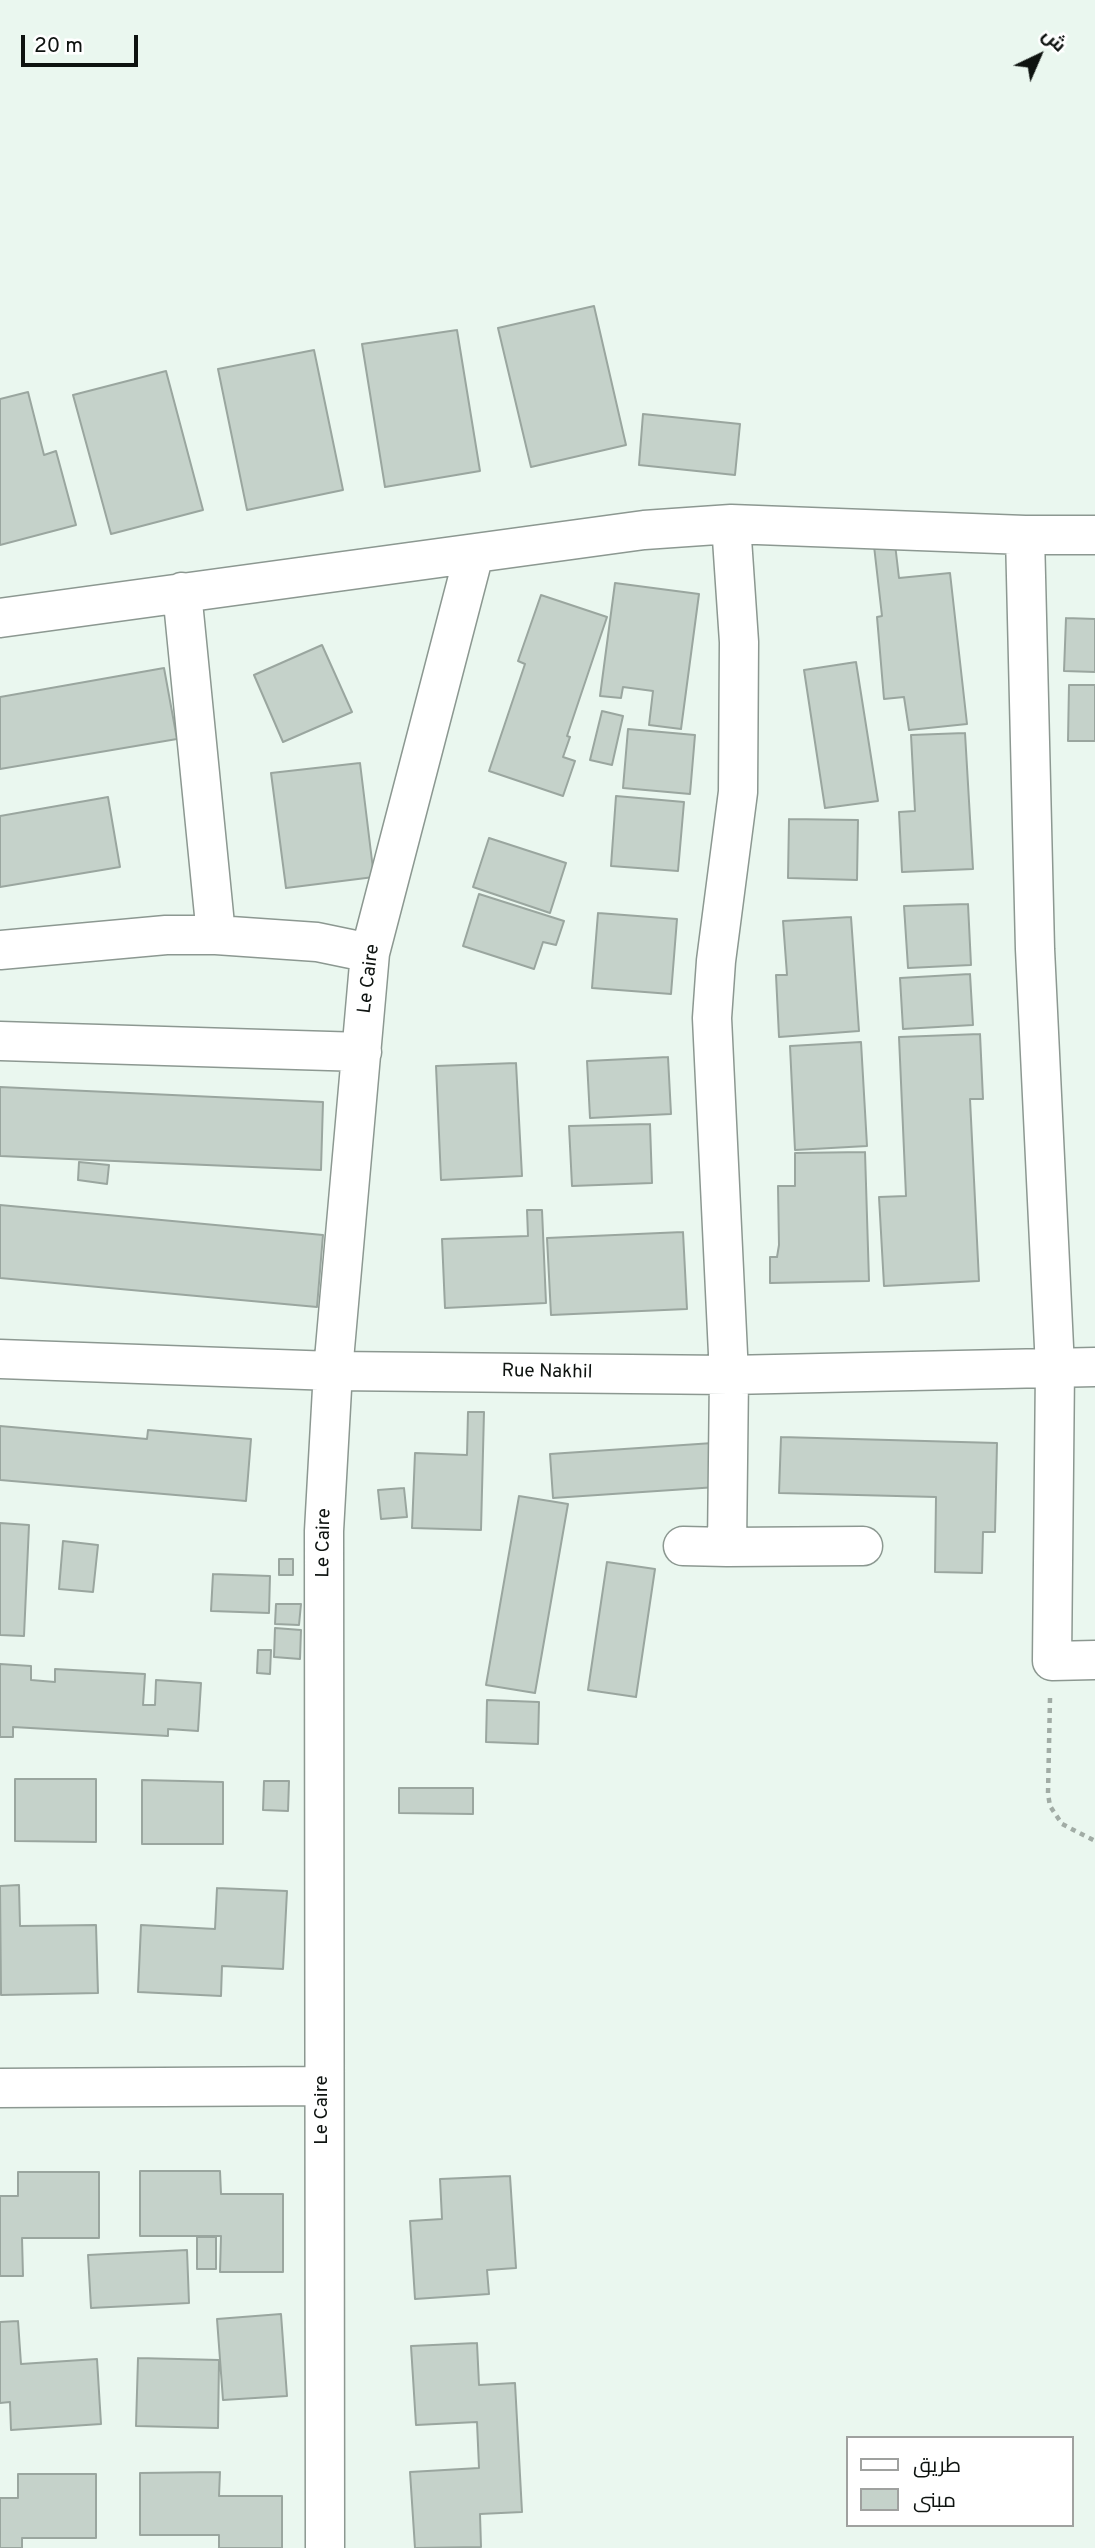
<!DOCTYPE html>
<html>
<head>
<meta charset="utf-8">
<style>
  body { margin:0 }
  #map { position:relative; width:1095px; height:2548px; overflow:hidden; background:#eaf7ef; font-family:Overpass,Cairo,sans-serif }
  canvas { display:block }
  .legend { position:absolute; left:846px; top:2436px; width:228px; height:91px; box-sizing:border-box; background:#fff; border:2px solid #9fa19f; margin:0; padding:9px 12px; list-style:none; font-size:21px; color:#0e1310 }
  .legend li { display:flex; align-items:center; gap:14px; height:35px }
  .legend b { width:35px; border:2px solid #9fa19f }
  .north { position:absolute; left:1004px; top:21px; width:70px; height:70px; -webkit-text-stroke:5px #fff; paint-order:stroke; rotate:44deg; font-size:19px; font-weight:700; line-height:28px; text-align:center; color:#0e1310 }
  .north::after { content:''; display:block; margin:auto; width:24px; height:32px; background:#0e1310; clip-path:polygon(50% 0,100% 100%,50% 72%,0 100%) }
  .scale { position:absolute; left:21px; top:35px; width:117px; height:32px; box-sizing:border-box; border:4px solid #0e1310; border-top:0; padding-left:9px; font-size:21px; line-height:24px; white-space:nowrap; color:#0e1310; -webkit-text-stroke:5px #fff; paint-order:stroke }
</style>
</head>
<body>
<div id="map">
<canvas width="1095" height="2548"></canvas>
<ul class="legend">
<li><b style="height:9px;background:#fff"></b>طريق</li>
<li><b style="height:19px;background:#c5d2ca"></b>مبنى</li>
</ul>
<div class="north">ش</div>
<div class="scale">20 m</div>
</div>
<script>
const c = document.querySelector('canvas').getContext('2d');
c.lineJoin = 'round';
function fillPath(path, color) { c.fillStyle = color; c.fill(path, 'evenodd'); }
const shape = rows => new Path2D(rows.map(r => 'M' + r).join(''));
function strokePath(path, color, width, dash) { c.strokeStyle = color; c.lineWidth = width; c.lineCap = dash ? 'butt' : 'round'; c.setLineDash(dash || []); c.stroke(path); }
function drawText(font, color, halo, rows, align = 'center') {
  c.font = font + ' Overpass,sans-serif'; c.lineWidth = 6; c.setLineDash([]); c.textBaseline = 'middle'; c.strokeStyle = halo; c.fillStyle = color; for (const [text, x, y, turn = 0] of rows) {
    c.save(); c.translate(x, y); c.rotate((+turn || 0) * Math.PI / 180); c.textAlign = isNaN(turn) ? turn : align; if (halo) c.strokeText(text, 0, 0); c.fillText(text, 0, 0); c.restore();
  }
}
const building = shape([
  [594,306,626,445,531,467,498,328,594,306],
  [457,330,480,471,385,487,362,344,457,330],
  [314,350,343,490,247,510,218,369,314,350],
  [166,371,203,510,111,534,73,395,166,371],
  [28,392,44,455,56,451,76,525,0,545,0,399,28,392],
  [643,414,740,424,735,475,639,465,643,414],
  [895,544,899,578,950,573,967,724,909,730,904,697,884,699,877,617,882,616,874,546,895,544],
  [615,583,699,594,681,729,649,725,653,691,623,687,621,698,600,696,615,583],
  [541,595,607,617,567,736,570,737,563,757,575,761,563,796,489,771,525,664,518,661,541,595],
  [1066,618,1095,619,1095,672,1064,671,1066,618],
  [322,645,352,712,283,742,254,675,322,645],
  [856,662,878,801,825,808,804,670,856,662],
  [164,668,177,739,0,769,0,697,164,668],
  [1069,685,1095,685,1095,741,1068,741,1069,685],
  [602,711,623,716,612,765,590,760,602,711],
  [628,729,695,735,690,794,623,788,628,729],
  [965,733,973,869,902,872,899,812,915,811,911,735,965,733],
  [360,763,374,877,286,888,271,773,360,763],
  [616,796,684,802,678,871,611,866,616,796],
  [108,797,120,867,0,887,0,816,108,797],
  [789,819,858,820,857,880,788,878,789,819],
  [489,838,566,863,550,913,473,887,489,838],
  [479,894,564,921,556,945,543,942,534,969,463,946,479,894],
  [968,904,971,965,908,968,904,906,968,904],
  [598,913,677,919,671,994,592,988,598,913],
  [851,917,859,1031,779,1037,776,975,787,975,783,921,851,917],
  [970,974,973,1025,903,1029,900,978,970,974],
  [980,1034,983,1099,970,1099,979,1281,884,1286,879,1197,906,1196,899,1037,980,1034],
  [861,1042,867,1146,795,1150,790,1046,861,1042],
  [668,1057,671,1114,590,1118,587,1061,668,1057],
  [516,1063,522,1176,441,1180,436,1066,516,1063],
  [0,1087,323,1102,321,1170,0,1156,0,1087],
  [650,1124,652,1183,572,1186,569,1126,650,1124],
  [865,1152,869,1281,770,1283,770,1257,777,1257,779,1245,778,1186,795,1186,795,1153,865,1152],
  [79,1162,109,1165,107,1184,78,1180,79,1162],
  [0,1205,323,1235,317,1307,0,1278,0,1205],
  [527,1210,542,1210,546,1303,445,1308,442,1239,528,1236,527,1210],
  [683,1232,687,1309,551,1315,547,1238,683,1232],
  [468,1412,484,1412,481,1530,412,1528,415,1453,467,1455,468,1412],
  [0,1426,147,1439,148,1430,251,1439,246,1501,0,1480,0,1426],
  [781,1437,997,1443,995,1532,983,1532,982,1573,935,1572,936,1497,779,1493,781,1437],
  [713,1443,717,1487,553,1498,550,1454,713,1443],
  [404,1488,407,1517,381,1519,378,1490,404,1488],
  [519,1496,568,1504,535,1693,486,1685,519,1496],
  [0,1523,29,1525,24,1636,0,1635,0,1523],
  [63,1541,98,1545,93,1592,59,1589,63,1541],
  [279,1559,293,1559,293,1575,279,1575,279,1559],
  [607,1562,655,1569,636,1697,588,1690,607,1562],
  [213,1574,270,1576,269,1613,211,1611,213,1574],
  [276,1604,301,1604,299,1625,275,1624,276,1604],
  [275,1628,301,1630,300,1659,274,1657,275,1628],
  [258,1650,271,1650,270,1674,257,1673,258,1650],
  [0,1664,31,1666,31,1680,55,1682,55,1669,145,1674,143,1705,155,1705,156,1680,201,1683,198,1731,168,1729,168,1736,13,1727,13,1737,0,1737,0,1664],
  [487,1700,539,1702,538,1744,486,1742,487,1700],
  [15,1779,96,1779,96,1842,15,1841,15,1779],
  [142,1780,223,1782,223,1844,142,1844,142,1780],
  [264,1781,289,1781,288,1811,263,1810,264,1781],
  [399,1788,473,1788,473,1814,399,1813,399,1788],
  [19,1885,20,1926,96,1925,98,1993,1,1995,0,1886,19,1885],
  [217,1888,287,1891,283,1969,222,1966,221,1996,138,1992,141,1925,215,1929,217,1888],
  [140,2171,220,2171,221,2194,283,2194,283,2272,220,2272,221,2236,140,2236,140,2171],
  [18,2172,99,2172,99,2238,22,2238,23,2276,0,2276,0,2196,18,2196,18,2172],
  [510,2176,516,2268,487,2270,489,2294,415,2299,410,2221,442,2219,440,2179,510,2176],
  [197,2237,216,2237,216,2269,197,2269,197,2237],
  [187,2250,189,2303,91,2308,88,2255,187,2250],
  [281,2314,287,2396,223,2400,217,2319,281,2314],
  [18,2321,21,2364,97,2359,101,2424,11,2430,10,2402,0,2403,0,2322,18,2321],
  [477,2343,479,2385,515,2383,522,2512,480,2514,481,2547,415,2548,410,2472,479,2468,477,2422,416,2425,411,2346,477,2343],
  [138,2358,219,2360,218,2428,136,2426,138,2358],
  [220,2472,219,2496,282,2496,282,2548,219,2548,219,2535,140,2535,140,2473,220,2472],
  [18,2474,96,2474,96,2538,22,2538,22,2548,0,2548,0,2498,18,2498,18,2474]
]);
fillPath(building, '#c5d2ca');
strokePath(building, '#9aa69f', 2);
const minor = shape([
  [731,524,739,642,738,792,716,961,712,1018,729,1375,727,1547,863,1546],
  [1025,535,1035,949,1055,1368,1052,1661,1095,1660],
  [182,592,216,935],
  [0,618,644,530,731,524,1025,535,1095,535],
  [0,950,166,935,216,935,317,942,370,953],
  [0,1041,362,1052],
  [0,1359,333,1371,729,1375,1095,1367],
  [683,1546,727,1547],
  [0,2088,323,2086],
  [325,2548,324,1531,333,1371,370,953,474,554]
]);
strokePath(minor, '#8c9891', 41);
strokePath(shape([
  [1050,1698,1048,1794,1050,1806,1062,1824,1095,1841]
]), '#a1aca5', 4.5, [5, 5]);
strokePath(minor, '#fff', 38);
drawText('19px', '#0e1310', '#fff', [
  ["Le Caire",370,979,-83],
  ["Rue Nakhil",547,1373,1],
  ["Le Caire",325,1543,-89],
  ["Le Caire",323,2110,-90]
]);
</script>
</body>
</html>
